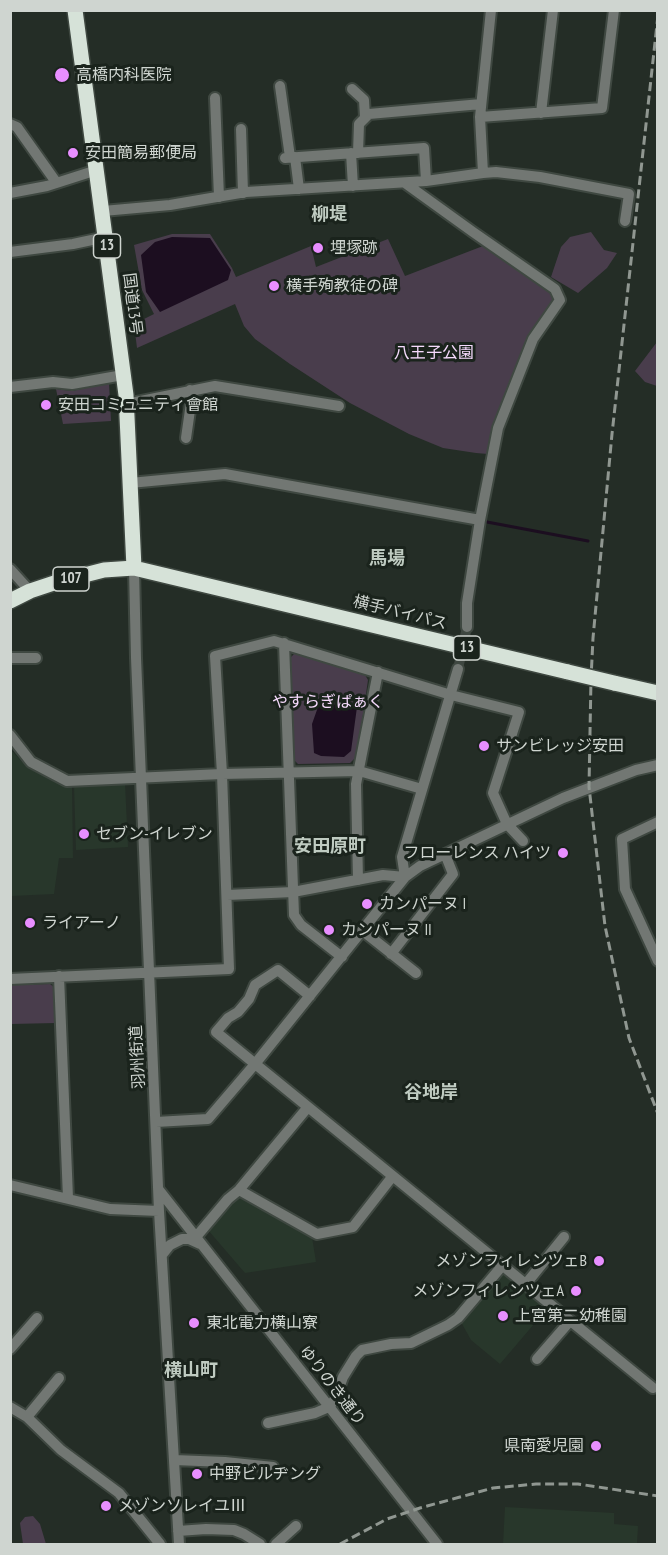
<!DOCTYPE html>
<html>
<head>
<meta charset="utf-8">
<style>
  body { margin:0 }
  #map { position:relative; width:668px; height:1555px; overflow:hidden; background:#242d26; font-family:"PT Sans Narrow",sans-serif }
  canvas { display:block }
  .frame { position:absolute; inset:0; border:12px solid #cfd5d0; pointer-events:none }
</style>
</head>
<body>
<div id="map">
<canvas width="668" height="1555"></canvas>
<div class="frame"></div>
</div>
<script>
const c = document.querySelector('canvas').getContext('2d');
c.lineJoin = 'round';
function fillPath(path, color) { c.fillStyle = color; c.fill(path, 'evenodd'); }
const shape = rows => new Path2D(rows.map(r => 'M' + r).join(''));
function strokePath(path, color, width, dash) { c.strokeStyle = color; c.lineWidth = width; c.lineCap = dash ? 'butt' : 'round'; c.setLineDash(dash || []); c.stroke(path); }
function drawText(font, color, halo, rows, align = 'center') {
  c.font = font + ' "PT Sans Narrow","Noto Sans JP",sans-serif'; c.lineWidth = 6; c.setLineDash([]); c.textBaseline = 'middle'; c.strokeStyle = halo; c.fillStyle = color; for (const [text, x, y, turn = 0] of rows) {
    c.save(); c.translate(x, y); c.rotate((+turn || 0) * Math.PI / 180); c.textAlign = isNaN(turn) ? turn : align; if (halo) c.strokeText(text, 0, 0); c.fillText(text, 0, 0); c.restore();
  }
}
fillPath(shape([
  [10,752,13,752,28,768,52,780,72,786,73,858,59,858,54,894,11,896],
  [125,783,128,847,76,850,74,786],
  [241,1196,312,1237,316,1262,245,1273,208,1230,226,1207],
  [502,1273,546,1310,500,1364,471,1340,461,1322],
  [505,1507,614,1513,614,1524,638,1526,637,1544,503,1544]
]), '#28372b');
fillPath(shape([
  [591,232,604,250,617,253,607,268,578,293,551,277,561,247,570,237],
  [172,234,210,234,232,268,236,277,311,246,316,267,388,239,405,276,483,246,550,289,555,298,532,334,501,406,488,454,476,453,443,448,409,434,350,403,290,364,255,339,244,326,235,304,137,348,134,324,154,314,142,290,134,245],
  [657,342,657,386,645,382,635,371],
  [109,383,111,421,63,424,56,389,72,391],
  [295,653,365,675,368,680,357,756,350,763,298,764,294,760,290,658],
  [50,984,56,989,56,1023,11,1024,10,985],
  [33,1516,40,1524,46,1544,23,1544,20,1523,25,1517]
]), '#493d4c');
fillPath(shape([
  [172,237,210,238,231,270,228,280,160,312,146,292,141,255,155,242],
  [350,702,357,707,351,751,344,757,321,756,314,753,312,724,318,707]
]), '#1c0e20');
strokePath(shape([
  [487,522,588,541]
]), '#1c0e20', 3);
strokePath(shape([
  [458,669,467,627]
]), '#3e4640', 10, [10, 5]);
const minor = shape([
  [280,86,290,157],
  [352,89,364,100,365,117],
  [215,98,219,197],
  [541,113,553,10],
  [480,117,602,108,614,10],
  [10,124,17,127,56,182],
  [241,129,243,193],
  [351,153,353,186],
  [358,153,359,124,369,114,481,104],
  [295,157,299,189],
  [285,158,424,148,426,181],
  [483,173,496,172,540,177,629,194,625,221],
  [405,183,473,232,555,289,560,300,533,339,498,428,480,520,467,603,467,627],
  [10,193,47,186,97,170],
  [103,211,170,205,246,192,426,181,483,173,480,117,491,10],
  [10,252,73,244,106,237],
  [10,387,53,382,72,384,123,375],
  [126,404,215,386,339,406],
  [186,438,192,396,190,390],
  [130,483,225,474,480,520],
  [134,568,136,658,159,1211,179,1544],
  [10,569,30,591],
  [284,643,294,915,301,925,342,957],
  [10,658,36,658],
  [10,735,31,762,67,781,222,774,359,771,422,789],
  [658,822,622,839,625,889,658,961],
  [405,877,402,857,458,669],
  [358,880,356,784,378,672],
  [227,895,293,892,383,875,405,877],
  [363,931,416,973],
  [391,954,453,874,445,854],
  [59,976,68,1198],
  [10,979,229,969,222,774,215,656,274,641,451,695,519,712,493,793,507,824,523,841],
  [310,996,278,970,255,985,249,999,238,1012,228,1018,216,1032,653,1388],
  [156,1122,208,1119,255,1064,405,877,420,866,563,798,636,770,658,765],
  [10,1185,110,1209,159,1211],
  [159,1190,437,1544],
  [239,1190,317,1234,353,1227,392,1177],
  [196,1237,228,1199,239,1190,308,1107],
  [162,1255,170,1245,182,1239,189,1239,200,1244],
  [525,1285,564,1237],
  [10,1349,37,1318],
  [537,1359,570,1321],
  [10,1407,27,1417,61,1450,119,1493,160,1544],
  [27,1417,59,1378],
  [268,1423,315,1413,329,1407,335,1399,343,1377,356,1356,362,1350,391,1344,411,1343,448,1325,458,1318,502,1266],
  [174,1460,225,1462,273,1467],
  [178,1531,206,1529,234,1530,244,1534,260,1544],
  [276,1544,296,1526]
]);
const highway = shape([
  [75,10,126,395,134,568],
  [10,601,30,591,57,582,104,570,134,568,568,672],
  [614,683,658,693]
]);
strokePath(minor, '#3f4841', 14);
strokePath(highway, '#3f4841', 18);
strokePath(minor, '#727773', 10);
strokePath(highway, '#d6e2d8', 15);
strokePath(shape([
  [658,15,612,434,593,638,591,679,589,787,605,926,629,1038,658,1114],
  [340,1544,387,1519,420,1508,493,1488,536,1484,578,1484,658,1496]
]), '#909791', 3, [9, 4.5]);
const highwayBridge = shape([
  [568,672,614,683]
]);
strokePath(highwayBridge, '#3f4841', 18, []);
strokePath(highwayBridge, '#d6e2d8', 15);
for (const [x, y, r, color] of [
  [62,75,8,"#e88eff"],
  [73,153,6,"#e88eff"],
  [318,248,6,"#e88eff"],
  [274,286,6,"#e88eff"],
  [46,405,6,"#e88eff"],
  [484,746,6,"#e88eff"],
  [84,834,6,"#e88eff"],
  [563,853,6,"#e88eff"],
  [367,904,6,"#e88eff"],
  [30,923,6,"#e88eff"],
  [329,930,6,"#e88eff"],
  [599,1261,6,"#e88eff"],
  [576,1291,6,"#e88eff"],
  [503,1316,6,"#e88eff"],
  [194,1323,6,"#e88eff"],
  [596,1446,6,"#e88eff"],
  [197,1474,6,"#e88eff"],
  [106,1506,6,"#e88eff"]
]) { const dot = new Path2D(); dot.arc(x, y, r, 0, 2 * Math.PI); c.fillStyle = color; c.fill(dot); strokePath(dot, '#1a231c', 2); }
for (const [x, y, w] of [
  [107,246,27],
  [71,579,36],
  [467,648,27]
]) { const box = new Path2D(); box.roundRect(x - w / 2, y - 12, w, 24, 4.5); c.fillStyle = '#1a231c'; c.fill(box); strokePath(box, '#cfd5d0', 1.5); }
drawText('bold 15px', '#cfd5d0', null, [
  ["13",107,246],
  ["107",71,579],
  ["13",467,648]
]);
drawText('16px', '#cfd5d0', '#1a231c', [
  ["高橋内科医院",76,75],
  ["安田簡易郵便局",85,153],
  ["埋塚跡",330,248],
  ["横手殉教徒の碑",286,286],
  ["安田コミュニティ會館",58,405],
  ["サンビレッジ安田",496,746],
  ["セブン-イレブン",96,834],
  ["フローレンス ハイツ",551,853,"right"],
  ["カンパーヌ I",379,904],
  ["ライアーノ",42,923],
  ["カンパーヌ II",341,930],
  ["メゾンフィレンツェB",587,1261,"right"],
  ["メゾンフィレンツェA",564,1291,"right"],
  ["上宮第二幼稚園",515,1316],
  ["東北電力横山寮",206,1323],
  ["県南愛児園",584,1446,"right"],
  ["中野ビルヂング",209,1474],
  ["メゾンソレイユⅢ",118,1506]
], 'left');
drawText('16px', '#cfd5d0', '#1a231c', [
  ["国道13号",132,304,83],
  ["横手バイパス",400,613,14],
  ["羽州街道",138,1057,-93],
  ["ゆりのき通り",332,1386,52]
]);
drawText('16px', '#f5d9fc', '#1a231c', [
  ["八王子公園",434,353],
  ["やすらぎぱぁく",328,702]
]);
drawText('bold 18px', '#bfcbc1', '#1a231c', [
  ["柳堤",329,215],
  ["馬場",387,559],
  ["安田原町",330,847],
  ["谷地岸",431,1093],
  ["横山町",191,1371]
]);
</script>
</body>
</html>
